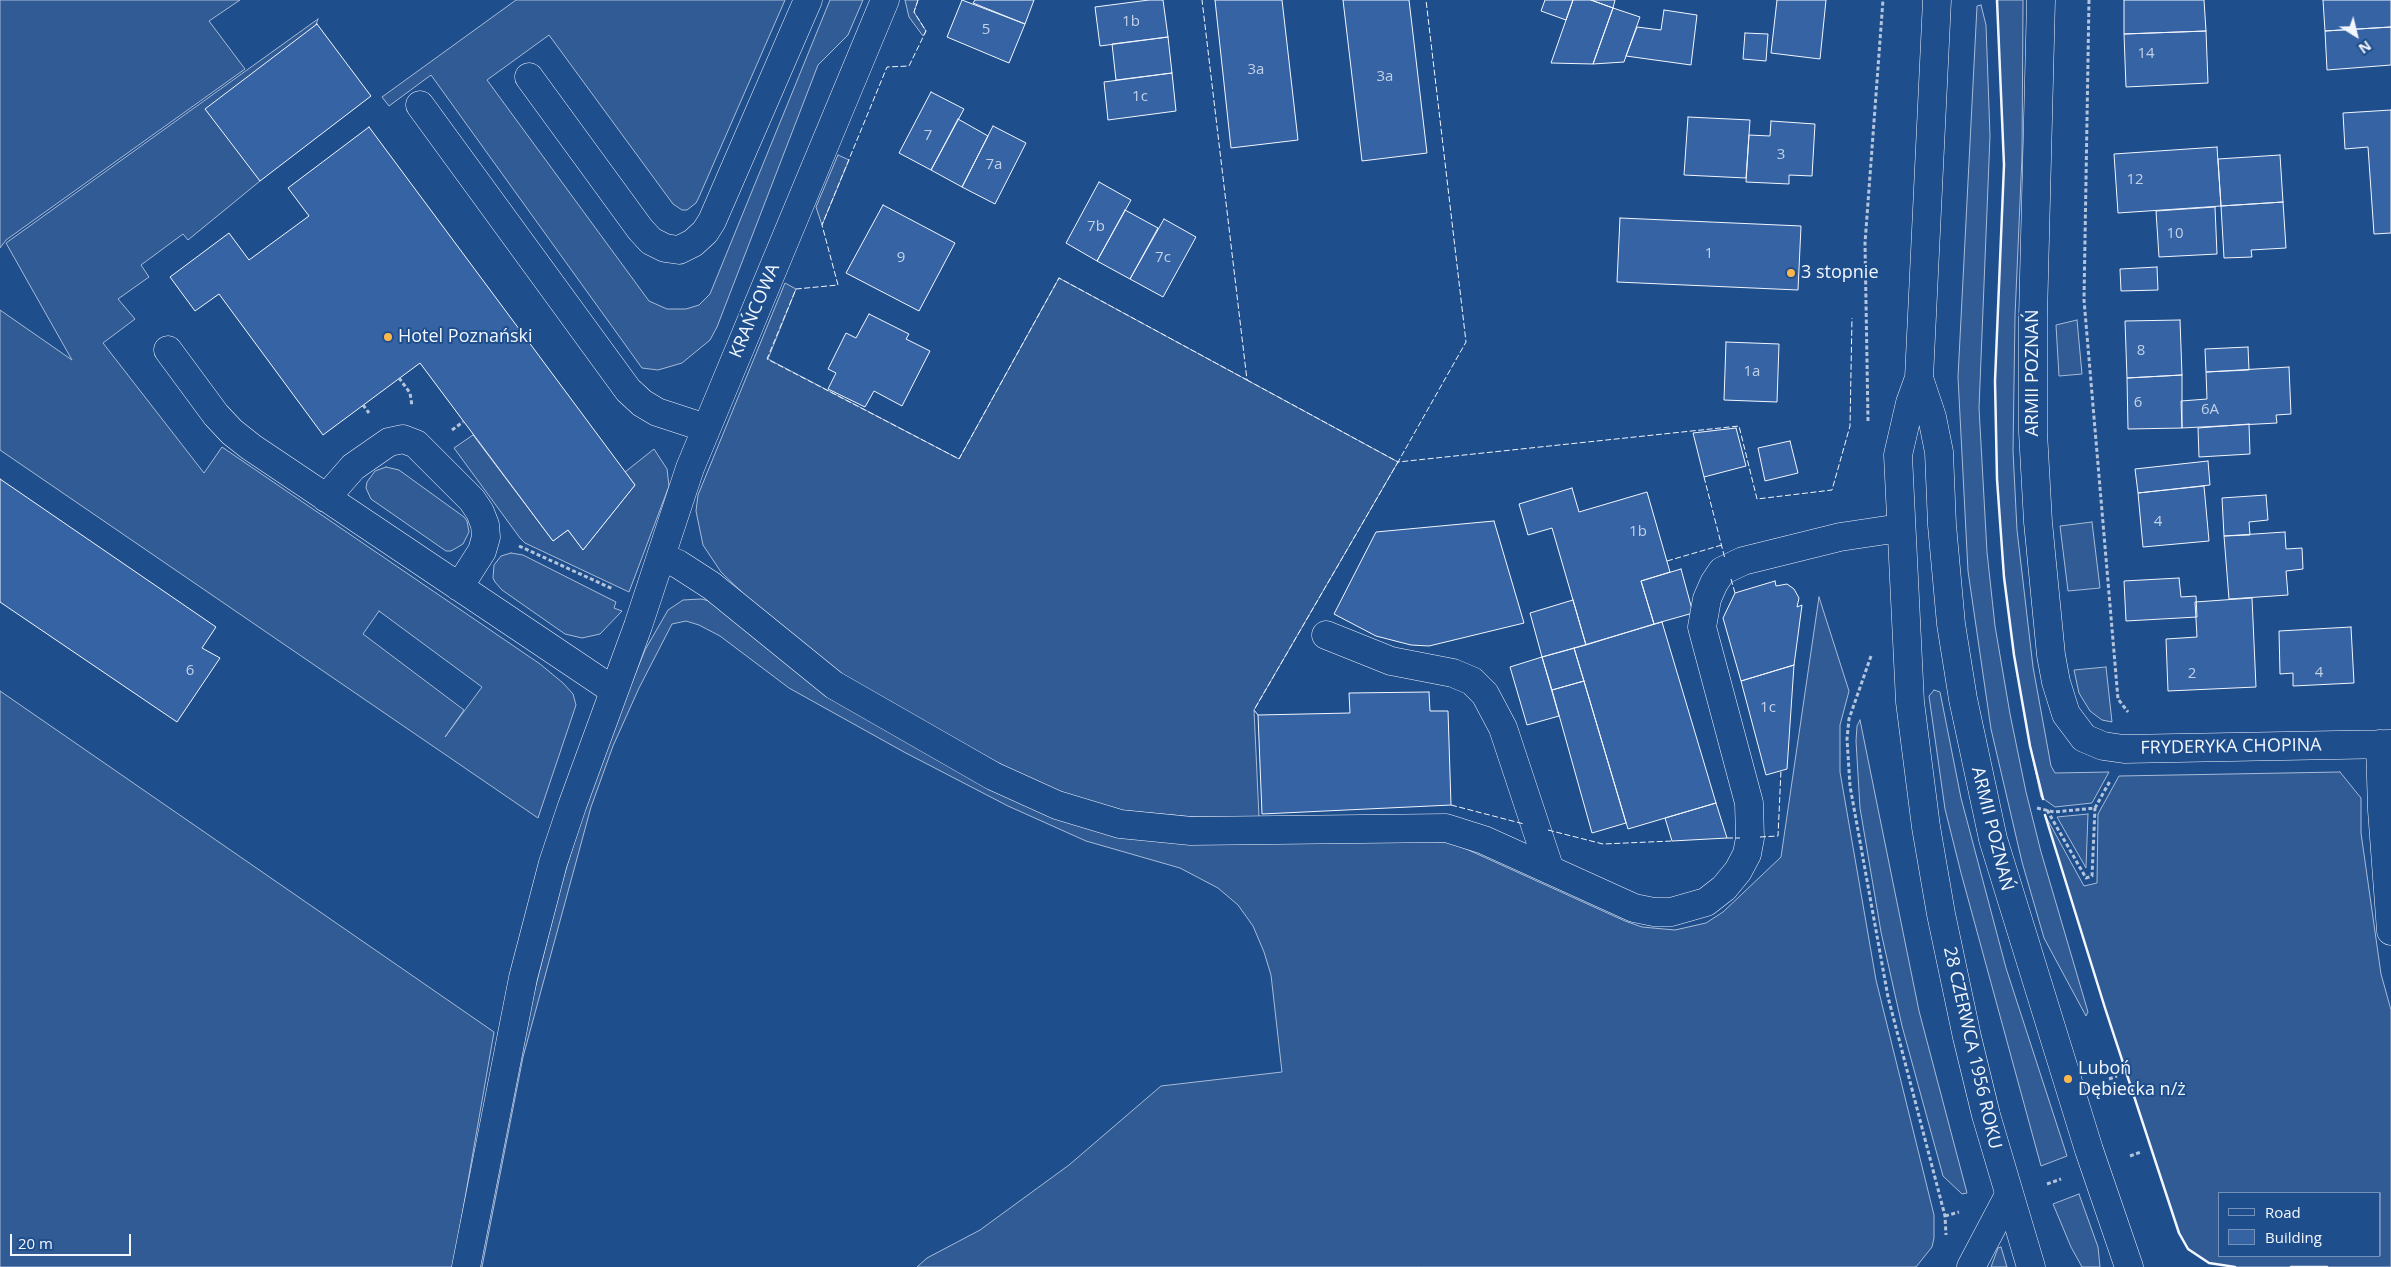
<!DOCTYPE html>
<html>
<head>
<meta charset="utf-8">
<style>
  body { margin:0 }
  #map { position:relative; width:2391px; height:1267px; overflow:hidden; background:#1f4e8c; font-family:"Open Sans",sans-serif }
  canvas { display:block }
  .legend { position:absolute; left:2218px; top:1192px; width:162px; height:65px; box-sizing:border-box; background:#1f4e8c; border:1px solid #7391ba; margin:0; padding:6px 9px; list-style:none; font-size:15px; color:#f2f6ff }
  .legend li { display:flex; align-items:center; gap:10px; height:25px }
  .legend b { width:25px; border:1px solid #7391ba }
  .north { position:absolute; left:2331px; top:10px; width:50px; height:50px; -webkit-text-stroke:4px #1f4e8c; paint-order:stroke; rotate:144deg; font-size:14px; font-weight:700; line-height:20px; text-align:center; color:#f2f6ff }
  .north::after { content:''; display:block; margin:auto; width:18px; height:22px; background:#f2f6ff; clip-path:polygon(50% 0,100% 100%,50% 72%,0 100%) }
  .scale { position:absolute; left:10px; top:1234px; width:121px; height:22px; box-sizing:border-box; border:2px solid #f2f6ff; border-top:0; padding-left:6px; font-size:15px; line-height:18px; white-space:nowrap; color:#f2f6ff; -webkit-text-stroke:4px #1f4e8c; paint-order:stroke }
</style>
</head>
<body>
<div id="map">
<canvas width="2391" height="1267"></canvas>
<ul class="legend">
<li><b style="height:6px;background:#1f4e8c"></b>Road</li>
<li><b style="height:14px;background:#3563a3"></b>Building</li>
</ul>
<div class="north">N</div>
<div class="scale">20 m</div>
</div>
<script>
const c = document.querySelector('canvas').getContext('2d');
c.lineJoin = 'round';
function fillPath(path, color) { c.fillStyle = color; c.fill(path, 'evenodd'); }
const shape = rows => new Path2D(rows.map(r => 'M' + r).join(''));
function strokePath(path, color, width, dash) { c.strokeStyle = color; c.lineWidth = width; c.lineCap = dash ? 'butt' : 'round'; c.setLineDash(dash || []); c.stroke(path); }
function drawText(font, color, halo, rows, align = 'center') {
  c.font = font + ' "Open Sans",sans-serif'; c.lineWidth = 4; c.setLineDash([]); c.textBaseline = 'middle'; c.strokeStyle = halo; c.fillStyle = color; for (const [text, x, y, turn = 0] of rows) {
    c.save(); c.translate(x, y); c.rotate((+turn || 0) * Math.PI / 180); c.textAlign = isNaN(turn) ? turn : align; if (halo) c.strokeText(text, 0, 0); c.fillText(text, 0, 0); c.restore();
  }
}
const built = shape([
  [0,0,240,0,209,21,245,69,6,240,0,248,0,0],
  [516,0,785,0,699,197,696,203,687,210,682,210,673,204,549,35,487,80,649,301,667,309,686,309,699,305,710,294,830,0,863,0,848,35,818,65,717,327,710,340,682,363,658,370,642,368,431,75,389,106,382,97,516,0],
  [905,0,918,0,914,12,926,31,923,36,909,17,905,0],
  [1997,0,2023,0,2022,156,2015,316,2013,451,2017,530,2033,667,2051,766,2055,773,2109,772,2092,803,2055,807,2041,797,2030,746,2014,655,2004,577,1997,479,1995,381,2004,165,1997,0],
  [1981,5,1986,25,1990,136,1979,408,1987,552,1995,626,2010,714,2026,792,2041,852,2088,1012,2086,1016,2044,938,2022,862,1991,729,1968,571,1958,377,1977,6,1981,5],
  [318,19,260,181,188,240,183,234,141,265,149,277,118,299,135,319,103,343,204,473,222,447,540,664,563,683,573,694,576,705,538,818,0,450,0,310,72,360,6,243,318,19],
  [379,611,482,687,445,737,464,710,363,634,379,611],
  [838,155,849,160,822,225,816,207,838,155],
  [1059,278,1398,462,1254,710,1259,817,1194,817,1118,810,1072,797,1006,767,847,679,754,604,721,572,703,545,696,511,698,495,785,283,796,289,768,359,959,459,1059,278],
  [2077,320,2082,374,2059,376,2056,325,2077,320],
  [473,435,553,541,568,530,583,550,635,485,625,472,654,449,667,469,669,486,629,592,525,543,520,538,454,448,473,435],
  [386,467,399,470,464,517,467,521,469,532,463,544,451,551,446,551,371,499,366,488,367,482,375,471,386,467],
  [2092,522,2100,588,2068,591,2060,526,2092,522],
  [511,553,523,555,616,602,614,608,622,611,600,634,582,638,565,634,502,590,495,582,493,578,494,565,501,556,511,553],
  [1819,597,1849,691,1840,725,1840,772,1876,980,1934,1215,1934,1238,1932,1247,1916,1267,917,1267,927,1258,980,1230,1069,1165,1161,1086,1282,1072,1271,975,1264,952,1253,926,1238,905,1218,888,1180,868,1086,841,1008,806,904,752,789,688,720,636,699,625,686,621,672,624,639,688,613,746,591,807,523,1057,482,1267,477,1267,525,1029,560,889,585,807,610,736,645,650,668,610,683,600,701,599,710,601,1039,810,1453,843,1625,921,1642,927,1675,930,1706,923,1723,912,1781,857,1819,597],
  [2106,667,2112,722,2102,720,2090,711,2079,693,2074,670,2106,667],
  [1934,690,1940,692,1961,798,2006,968,2067,1156,2041,1166,1961,873,1945,809,1929,696,1934,690],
  [0,691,494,1032,453,1267,0,1267,0,691],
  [1860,720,1919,1011,1967,1193,1962,1194,1943,1176,1902,1026,1881,932,1860,808,1856,741,1857,726,1860,720],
  [2340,772,2361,798,2361,833,2381,974,2391,1010,2391,1267,2235,1267,2209,1263,2188,1249,2179,1233,2105,1008,2045,815,2084,886,2097,883,2098,814,2119,776,2340,772],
  [2380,1193,2380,1256,2220,1256,2220,1193,2380,1193],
  [2088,814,2086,868,2057,817,2088,814],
  [2079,1194,2098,1247,2100,1267,2082,1267,2071,1247,2053,1204,2079,1194],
  [2001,1247,2007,1267,1991,1267,1998,1248,2001,1247]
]);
fillPath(built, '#305b95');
strokePath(built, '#a8bbd7', 1);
const building = shape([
  [962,0,1025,24,1009,63,947,37,962,0],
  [975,0,1034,0,1025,24,973,3,975,0],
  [1149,0,1163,0,1168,37,1100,46,1095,7,1149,0],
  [1215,0,1282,0,1298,140,1231,148,1215,0],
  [1343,0,1409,0,1427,153,1362,161,1343,0],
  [1545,0,1573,0,1566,20,1541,11,1545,0],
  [1573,0,1591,0,1613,8,1593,64,1551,63,1573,0],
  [1591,0,1615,0,1613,8,1591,0],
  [1777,0,1826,0,1820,59,1771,53,1777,0],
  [2124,0,2204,0,2206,31,2124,34,2124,0],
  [2323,0,2391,0,2391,27,2325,31,2323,0],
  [1613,8,1640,17,1626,56,1624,62,1593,64,1613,8],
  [1664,10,1697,15,1691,65,1626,56,1637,27,1661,30,1664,10],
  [317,24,371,96,260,181,205,109,317,24],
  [2391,27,2391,65,2327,70,2325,31,2391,27],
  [2206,31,2208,83,2126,87,2124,34,2206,31],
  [1745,33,1768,34,1766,61,1743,59,1745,33],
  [1168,37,1172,73,1116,80,1112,44,1168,37],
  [1172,73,1176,111,1108,120,1104,82,1172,73],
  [931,92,964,109,931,170,899,153,931,92],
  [2391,110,2391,233,2374,234,2368,147,2345,149,2343,113,2391,110],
  [1688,117,1750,120,1746,178,1684,175,1688,117],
  [958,119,988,136,962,187,931,170,958,119],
  [1771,121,1815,124,1812,176,1789,175,1789,184,1746,182,1749,135,1770,136,1771,121],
  [993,126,1026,143,995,204,962,187,993,126],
  [369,127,635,485,583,550,568,530,553,541,420,363,323,435,219,294,195,311,170,277,229,233,249,260,309,216,288,188,369,127],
  [2217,147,2221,206,2118,213,2114,154,2217,147],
  [2280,155,2283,202,2221,206,2218,159,2280,155],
  [1099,182,1131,200,1097,261,1066,243,1099,182],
  [2283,202,2286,248,2251,250,2252,257,2224,258,2221,206,2283,202],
  [883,205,955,243,919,311,846,273,883,205],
  [2215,207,2217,254,2159,257,2156,211,2215,207],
  [1125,210,1158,228,1130,279,1097,261,1125,210],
  [1620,218,1801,226,1798,290,1617,282,1620,218],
  [1164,219,1196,237,1163,297,1130,279,1164,219],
  [2157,267,2158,290,2121,291,2120,269,2157,267],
  [869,314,909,334,906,339,930,351,902,406,874,391,865,407,828,389,836,373,828,369,846,333,856,338,869,314],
  [2180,320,2182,375,2127,378,2125,321,2180,320],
  [1726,342,1779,344,1777,402,1724,400,1726,342],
  [2248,347,2249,370,2206,372,2205,349,2248,347],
  [2289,367,2291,414,2276,415,2277,423,2182,428,2181,401,2207,399,2206,372,2289,367],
  [2182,375,2182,428,2128,429,2127,378,2182,375],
  [2249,424,2250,454,2199,457,2198,428,2249,424],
  [1736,428,1746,466,1704,477,1693,433,1736,428],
  [1790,441,1798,473,1765,481,1758,448,1790,441],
  [2208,461,2210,485,2138,493,2135,469,2208,461],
  [0,479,216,627,202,648,220,658,177,722,0,602,0,479],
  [2204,486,2209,541,2143,547,2138,493,2204,486],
  [1572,488,1579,512,1647,492,1670,572,1641,581,1654,624,1586,645,1552,528,1528,535,1519,504,1572,488],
  [2266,495,2268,520,2249,522,2250,535,2224,536,2222,498,2266,495],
  [1494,521,1524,623,1429,646,1411,645,1376,636,1334,614,1376,532,1494,521],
  [2285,532,2286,549,2302,548,2303,569,2286,571,2288,595,2229,599,2224,536,2285,532],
  [1681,569,1693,613,1654,624,1641,581,1681,569],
  [2179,578,2181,597,2196,596,2197,617,2126,621,2124,581,2179,578],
  [1775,581,1776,586,1787,584,1794,589,1799,598,1797,607,1802,605,1794,665,1741,681,1723,618,1735,593,1775,581],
  [2252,598,2256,687,2168,691,2166,639,2197,637,2195,602,2252,598],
  [1573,600,1586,645,1542,657,1530,613,1573,600],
  [1662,622,1716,803,1628,829,1574,648,1662,622],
  [2351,627,2354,683,2293,686,2293,673,2280,674,2279,631,2351,627],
  [1574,648,1584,681,1552,690,1542,657,1574,648],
  [1542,657,1559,716,1527,725,1510,667,1542,657],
  [1794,665,1787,769,1766,775,1741,681,1794,665],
  [1584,681,1626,823,1592,833,1552,690,1584,681],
  [1429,692,1430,711,1448,711,1451,805,1262,814,1258,715,1350,713,1349,693,1429,692],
  [1716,803,1727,838,1672,841,1665,818,1716,803]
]);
fillPath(building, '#3563a3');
strokePath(building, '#f2f6ff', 1);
const minor = shape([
  [2041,0,2033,317,2033,432,2038,522,2051,655,2056,682,2066,714,2084,738,2103,746,2124,749,2391,744],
  [529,77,640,229,651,241,665,248,679,250,693,243,705,232,712,221,808,0],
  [420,105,628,390,642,403,657,412,706,428],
  [168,350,216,415,232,432,251,447,613,690],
  [326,498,353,467,389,442,403,439,416,444,472,500,480,512,485,525,486,537,482,551,459,587],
  [661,556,678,564,712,586,834,685,993,776,1057,805,1120,824,1191,831,1446,828,1484,840,1634,908,1654,912,1671,912,1706,902,1724,888,1738,871,1747,854,1750,838,1749,803,1702,627,1707,599,1714,583,1722,571,1743,561,1840,537,1900,528],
  [1326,635,1391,661,1453,673,1472,681,1485,694,1503,728,1550,870],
  [2380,744,2382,810,2391,931],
  [466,1267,523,978,553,863,572,806,638,626,690,468,885,0]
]);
const major = shape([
  [1937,0,1919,378,1910,403,1898,455,1910,702,1926,827,1941,914,1967,1037,1986,1115,2031,1267],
  [1919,378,1932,417,1939,452,1942,525,1951,624,1963,699,1993,839,2089,1150,2129,1267]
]);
const highway = shape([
  [1971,1267,2009,1195]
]);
strokePath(minor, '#f2f6ff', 29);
strokePath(major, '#f2f6ff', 29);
strokePath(highway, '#f2f6ff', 29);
strokePath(shape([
  [2089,0,2084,300,2118,699,2128,712],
  [399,378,410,393,412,406],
  [363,405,369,413],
  [1868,421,1865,243,1883,0],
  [452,430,463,422],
  [519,546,613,589],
  [1871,656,1849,719,1847,739,1850,786,1888,997,1945,1216,1946,1235],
  [2037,808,2054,812,2095,808,2110,781],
  [2047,810,2086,878,2092,876,2095,808],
  [2109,1079,2117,1076],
  [2130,1156,2141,1152],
  [2047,1184,2061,1179],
  [1945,1216,1959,1212]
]), '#b3c4dc', 3, [4, 2.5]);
strokePath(minor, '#1f4e8c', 28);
strokePath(major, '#1f4e8c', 28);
strokePath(highway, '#1f4e8c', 28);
strokePath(shape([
  [918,0,914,12,926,31,909,66,887,67,822,225,838,285,796,289,767,359,959,459,1059,278,1247,380,1202,0],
  [1247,380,1398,462,1466,342,1426,0],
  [1704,477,1725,559],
  [1667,561,1722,545],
  [1731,579,1735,593],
  [1258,715,1254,710,1398,462,1739,426,1757,499,1832,490,1850,426,1852,318],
  [1451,805,1524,824],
  [1548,830,1603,844,1672,841],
  [1760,837,1778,836,1781,770],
  [1727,838,1740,838]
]), '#f2f6ff', 1, [6, 2.5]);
strokePath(shape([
  [1997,0,2004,165,1995,381,1997,479,2004,577,2014,655,2030,746,2043,799],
  [2045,815,2105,1008,2179,1233,2188,1249,2209,1263,2235,1267],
  [2291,1267,2327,1267]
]), '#f2f6ff', 2.5);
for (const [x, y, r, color] of [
  [1791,273,5,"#ffb74d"],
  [388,337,5,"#ffb74d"],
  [2068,1079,5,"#ffb74d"]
]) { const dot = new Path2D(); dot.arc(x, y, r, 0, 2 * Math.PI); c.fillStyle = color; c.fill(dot); strokePath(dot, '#1f4e8c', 2); }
drawText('15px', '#c3d1e8', null, [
  ["1b",1131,22],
  ["5",986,30],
  ["14",2146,54],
  ["3a",1256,70],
  ["3a",1385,77],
  ["1c",1140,97],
  ["7",928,136],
  ["3",1781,155],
  ["7a",994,165],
  ["12",2135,180],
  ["7b",1096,227],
  ["10",2175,234],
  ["1",1709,254],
  ["9",901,258],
  ["7c",1163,258],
  ["8",2141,351],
  ["1a",1752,372],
  ["6",2138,403],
  ["6A",2210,410],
  ["4",2158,522],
  ["1b",1638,532],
  ["6",190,671],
  ["4",2319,673],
  ["2",2192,674],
  ["1c",1768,708]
]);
drawText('18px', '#f2f6ff', '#1f4e8c', [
  ["3 stopnie",1801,273],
  ["Hotel Poznański",398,337],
  ["Luboń",2078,1069],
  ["Dębiecka n/ż",2078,1090]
], 'left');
drawText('18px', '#f2f6ff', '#1f4e8c', [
  ["KRAŃCOWA",755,311,-67],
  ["ARMII POZNAŃ",2033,373,-90],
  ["FRYDERYKA CHOPINA",2231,747,-1],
  ["ARMII POZNAŃ",1992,829,76],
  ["28 CZERWCA 1956 ROKU",1972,1048,77]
]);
</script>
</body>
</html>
